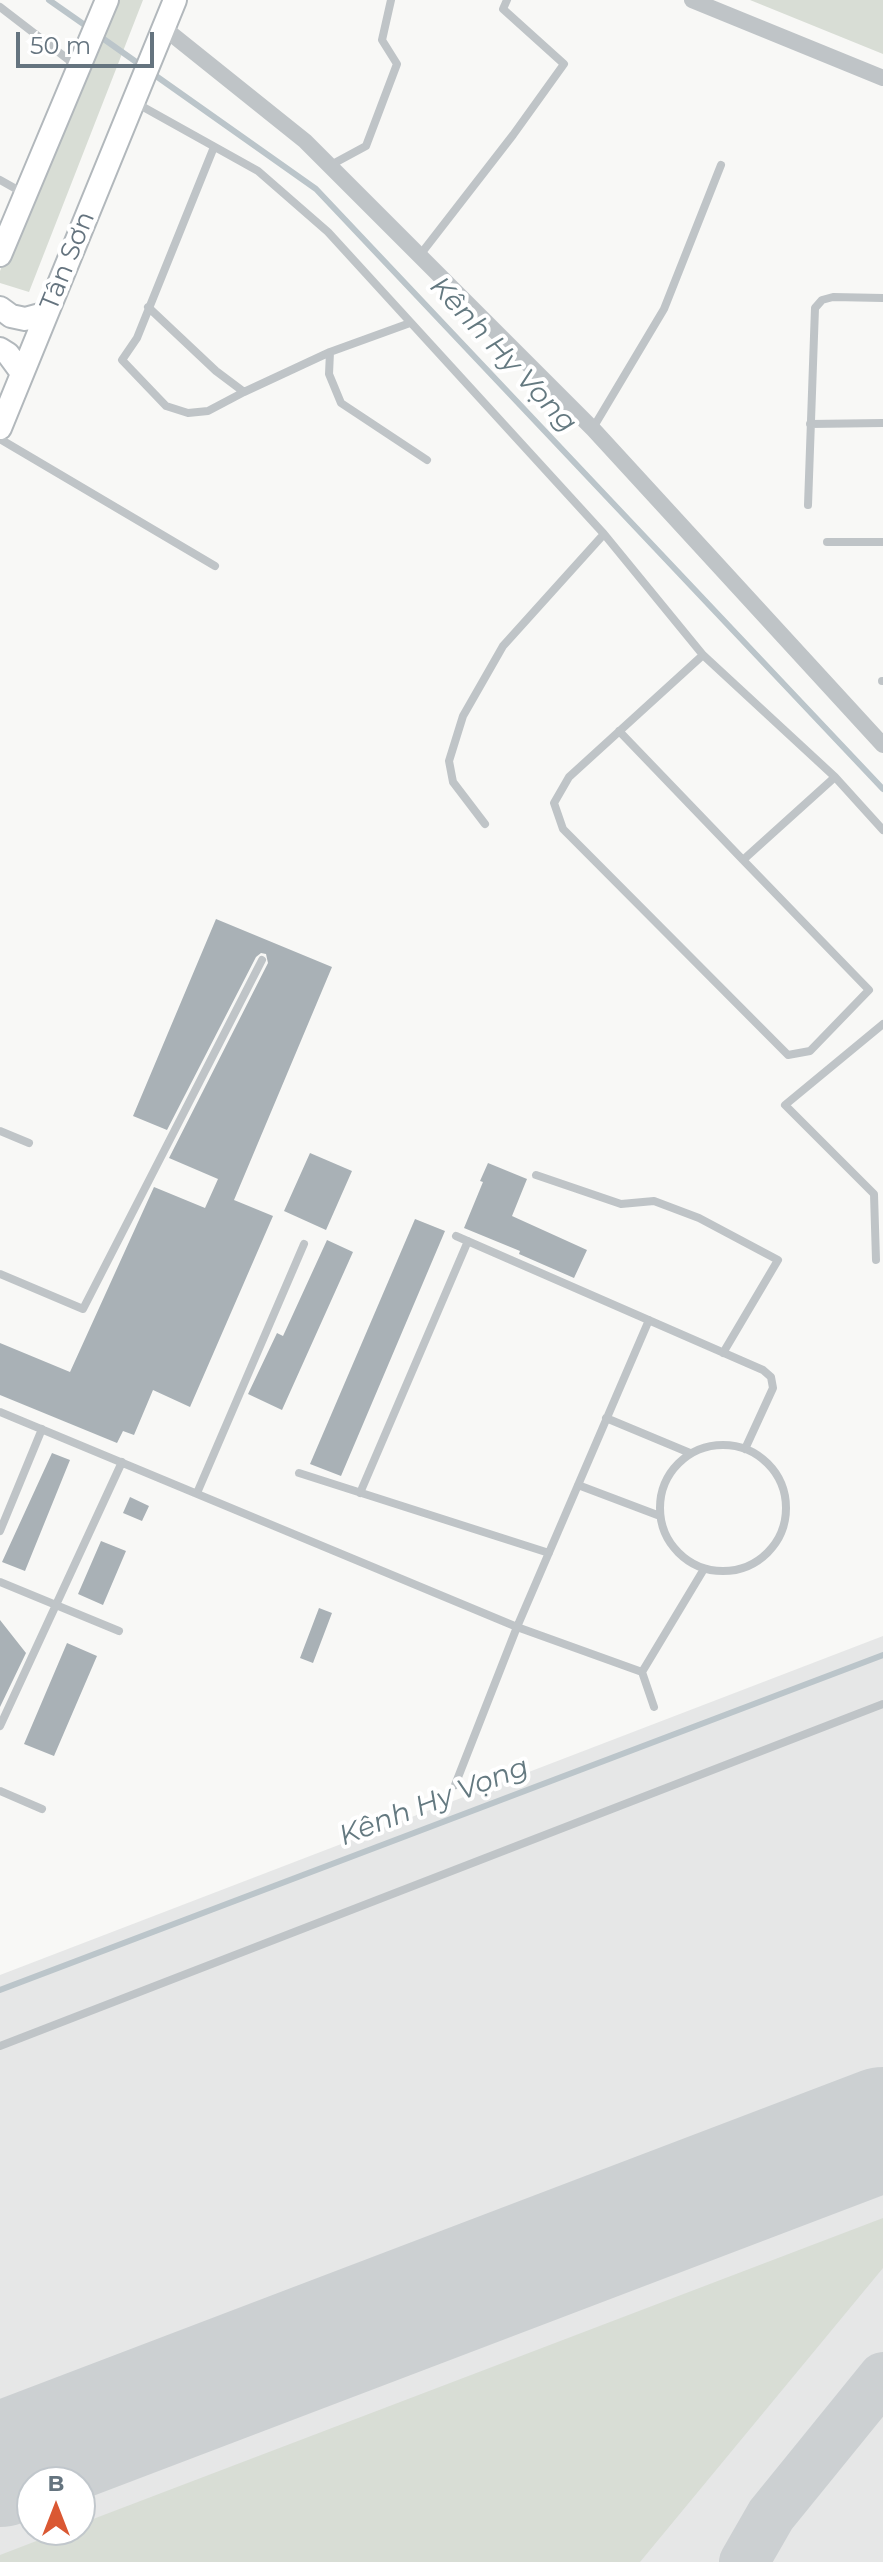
<!DOCTYPE html>
<html>
<head>
<meta charset="utf-8">
<style>
  body { margin:0 }
  #map { position:relative; width:883px; height:2562px; overflow:hidden; background:#f8f8f6; font-family:Montserrat,sans-serif }
  canvas { display:block }
  .north { position:absolute; left:16px; top:2466px; width:80px; height:80px; box-sizing:border-box; background:#fff; border:2px solid #c1c7cc; border-radius:50%; rotate:0deg; font-size:22px; font-weight:700; line-height:32px; text-align:center; color:#65747f }
  .north::after { content:''; display:block; margin:auto; width:28px; height:36px; background:#da5833; clip-path:polygon(50% 0,100% 100%,50% 72%,0 100%) }
  .scale { position:absolute; left:16px; top:32px; width:138px; height:36px; box-sizing:border-box; border:4px solid #65747f; border-top:0; padding-left:10px; font-size:24px; line-height:28px; white-space:nowrap; color:#65747f; -webkit-text-stroke:6px #fff; paint-order:stroke }
</style>
</head>
<body>
<div id="map">
<canvas width="883" height="2562"></canvas>
<div class="north">B</div>
<div class="scale">50 m</div>
</div>
<script>
const c = document.querySelector('canvas').getContext('2d');
c.lineJoin = 'round';
function fillPath(path, color) { c.fillStyle = color; c.fill(path, 'evenodd'); }
const shape = rows => new Path2D(rows.map(r => 'M' + r).join(''));
function strokePath(path, color, width, dash) { c.strokeStyle = color; c.lineWidth = width; c.lineCap = dash ? 'butt' : 'round'; c.setLineDash(dash || []); c.stroke(path); }
function drawText(font, color, halo, rows, align = 'center') {
  c.font = font + ' Montserrat,sans-serif'; c.lineWidth = 8; c.setLineDash([]); c.textBaseline = 'middle'; c.strokeStyle = halo; c.fillStyle = color; for (const [text, x, y, turn = 0] of rows) {
    c.save(); c.translate(x, y); c.rotate((+turn || 0) * Math.PI / 180); c.textAlign = isNaN(turn) ? turn : align; if (halo) c.strokeText(text, 0, 0); c.fillText(text, 0, 0); c.restore();
  }
}
fillPath(shape([
  [883,1636,883,2562,0,2562,0,1975],
  [32,2482,80,2482,80,2530,32,2530]
]), '#e6e7e7');
fillPath(shape([
  [109,0,143,0,29,292,0,283,0,271],
  [750,0,883,0,883,54],
  [883,2218,883,2268,640,2562,0,2562,0,2555,65,2530,80,2530,80,2524]
]), '#d8ddd5');
strokePath(shape([
  [49,0,89,28],
  [98,35,316,189,883,789],
  [0,1990,883,1655]
]), '#bbc5ca', 6);
strokePath(shape([
  [744,2562,771,2515,883,2377]
]), '#ccd0d2', 50);
strokePath(shape([
  [0,2465,883,2129]
]), '#ccd0d2', 124);
fillPath(shape([
  [216,919,332,967,234,1200,273,1216,190,1407,153,1390,134,1435,123,1431,117,1443,0,1395,0,1343,70,1372,154,1187,205,1208,218,1179,169,1158,268,963,266,954,261,953,256,957,167,1130,133,1116],
  [310,1153,352,1171,326,1230,284,1211],
  [488,1163,527,1179,512,1216,587,1250,574,1278,519,1254,520,1251,464,1228,483,1182,480,1181],
  [415,1219,445,1231,341,1476,310,1464],
  [327,1240,353,1252,282,1410,248,1394,277,1333,283,1336],
  [52,1453,70,1460,25,1571,2,1562],
  [130,1497,149,1506,142,1521,123,1513],
  [101,1541,126,1551,103,1605,78,1594],
  [319,1608,332,1613,313,1663,300,1658],
  [0,1620,26,1653,0,1707],
  [67,1643,97,1656,54,1756,24,1744]
]), '#a9b1b6');
const secondary = shape([
  [0,255,107,0],
  [0,308,11,316,25,319,47,313],
  [0,349,8,354,22,373],
  [0,428,175,0]
]);
strokePath(secondary, '#b2b8bc', 26);
strokePath(shape([
  [0,7,78,67],
  [136,103,258,171,328,232,604,534,703,655,835,777,883,830],
  [214,147,137,338,122,360,166,406,188,413,208,411,244,392,330,352,410,323],
  [329,166,366,146,397,64,382,40,391,0],
  [0,180,25,194],
  [420,255,513,135,564,64,503,9,507,0],
  [148,307,216,371,244,392],
  [330,352,329,374,341,403,427,460],
  [810,424,883,423],
  [593,428,664,309,721,165],
  [0,439,215,566],
  [808,505,815,308,822,300,833,297,883,298],
  [827,542,883,542],
  [703,655,569,777,554,803,563,829,788,1055,810,1051,869,990,743,860,835,777],
  [882,681,883,681],
  [619,731,743,860],
  [485,824,453,782,449,761,463,716,503,646,604,534],
  [0,1131,29,1143],
  [536,1175,621,1204,654,1201,699,1218,778,1260,723,1353],
  [456,1236,763,1370,771,1377,773,1388,745,1449],
  [876,1260,874,1194,785,1105,883,1024],
  [0,1274,83,1309,262,960],
  [0,1412,517,1627,642,1672],
  [606,1418,690,1453],
  '660 1508a63 63 0 1 1 126 0a63 63 0 1 1-126 0Z',
  [299,1473,549,1553],
  [578,1485,660,1516],
  [197,1493,304,1244],
  [360,1493,468,1241],
  [0,1531,42,1429],
  [0,1582,119,1631],
  [654,1707,642,1672,704,1569],
  [0,1726,122,1462],
  [455,1785,517,1627,649,1320],
  [0,1791,42,1809],
  [0,2046,883,1704]
]), '#bfc4c7', 8);
strokePath(shape([
  [692,0,883,78],
  [164,28,305,141,593,429,883,745]
]), '#bfc4c7', 16);
strokePath(secondary, '#fff', 22);
drawText('26px', '#65747f', '#fff', [
  ["Tân Sơn",68,261,-68]
]);
drawText('italic 28px', '#647980', '#fff', [
  ["Kênh Hy Vọng",503,355,47],
  ["Kênh Hy Vọng",434,1802,-21]
]);
</script>
</body>
</html>
